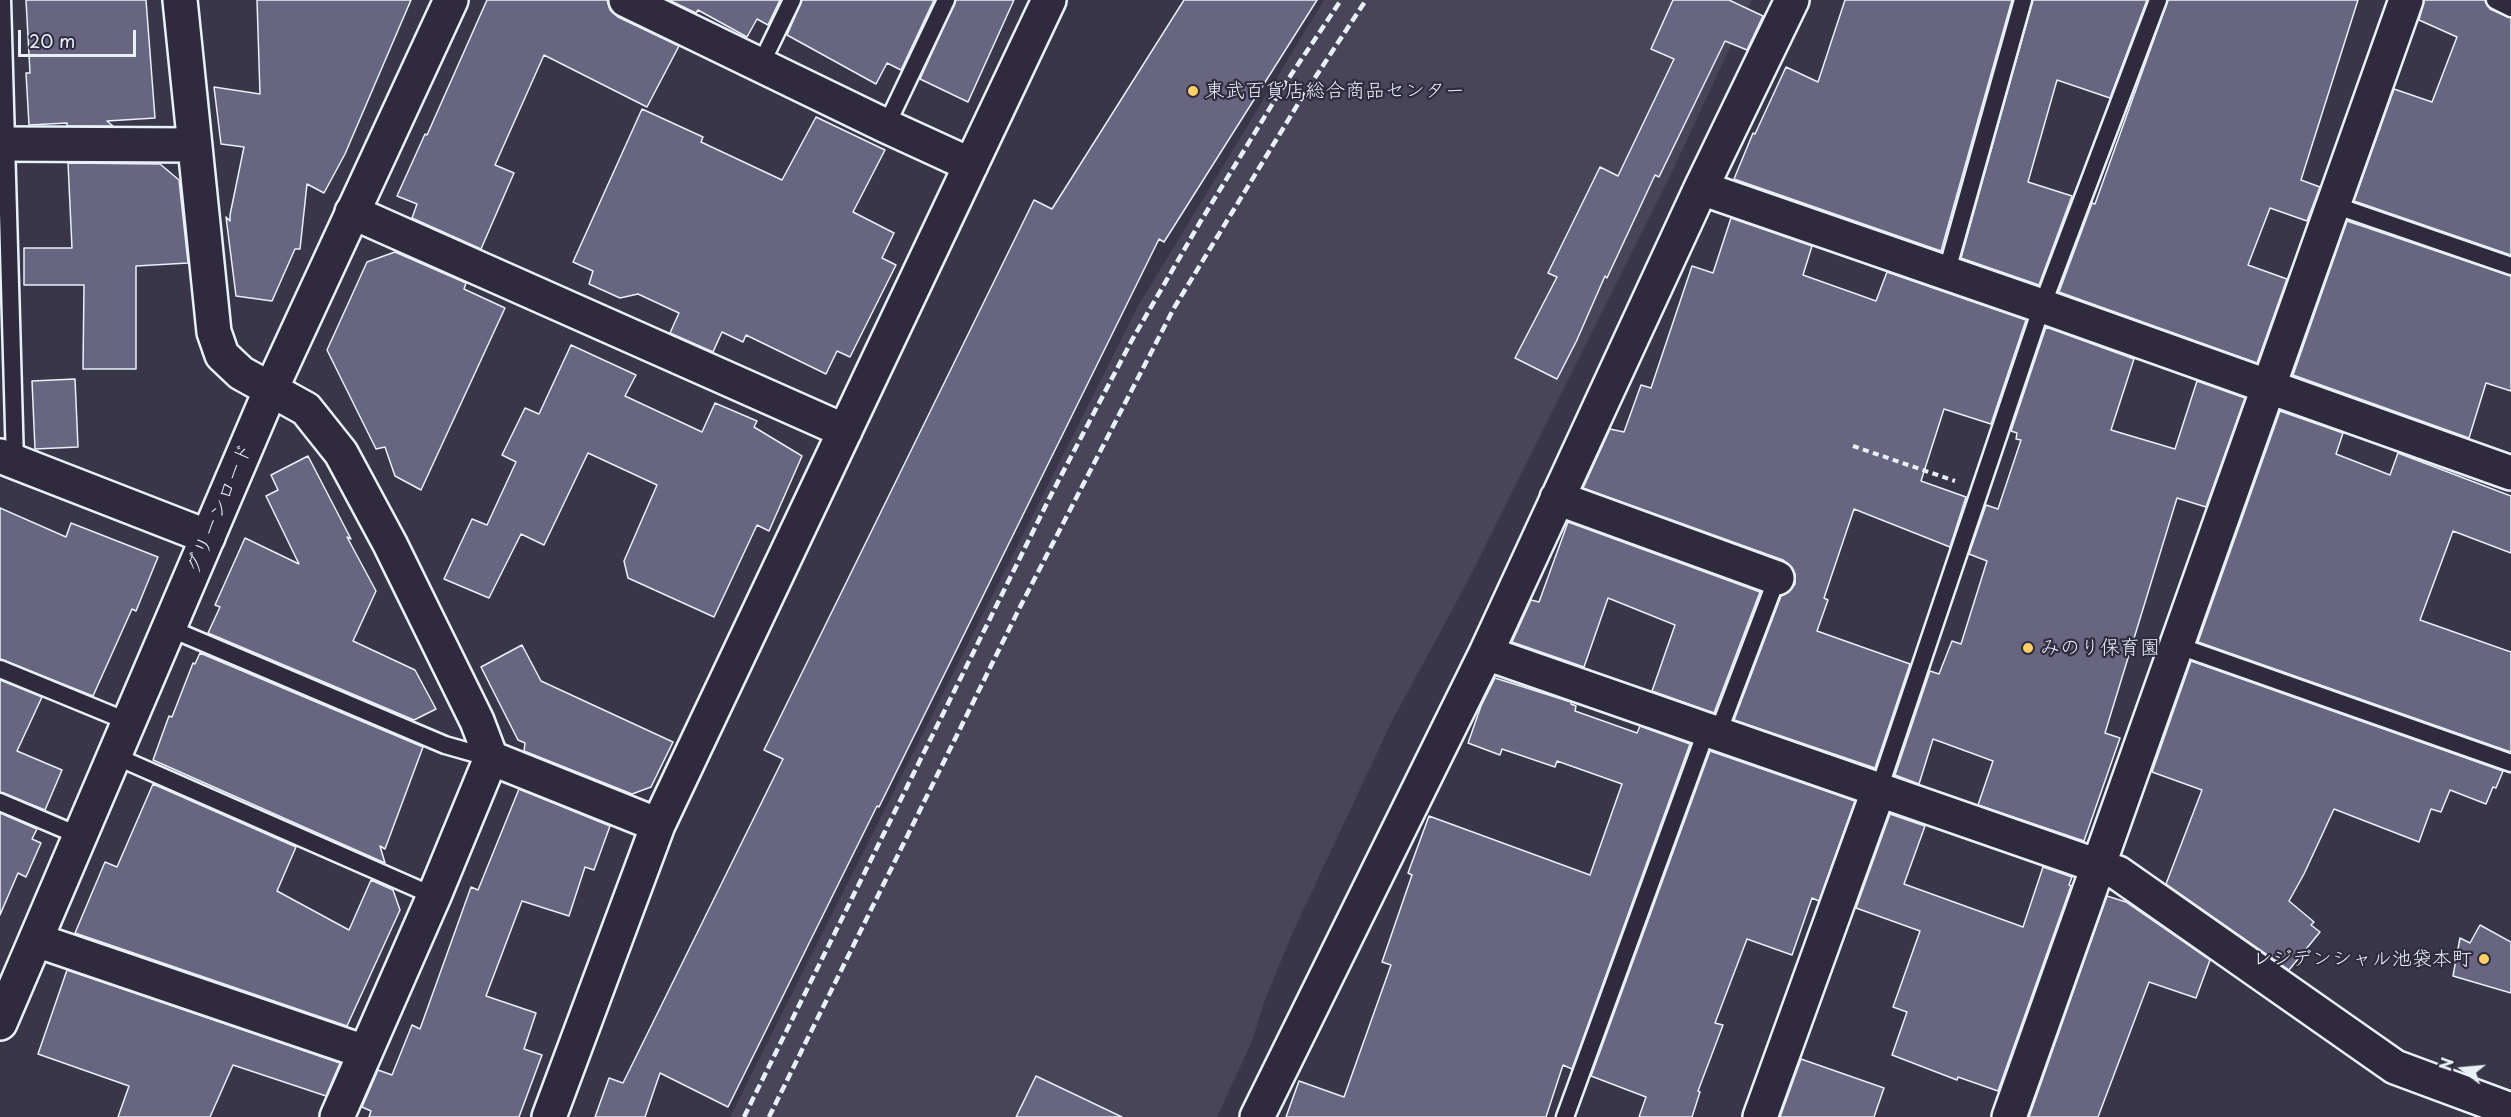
<!DOCTYPE html>
<html>
<head>
<meta charset="utf-8">
<style>
  body { margin:0 }
  #map { position:relative; width:2511px; height:1117px; overflow:hidden; background:#3a364a; font-family:"Playpen Sans",sans-serif }
  canvas { display:block }
  .north { position:absolute; left:2433px; top:1039px; width:60px; height:60px; -webkit-text-stroke:4px #2f2a3d; paint-order:stroke; rotate:286deg; font-size:16px; font-weight:700; line-height:24px; text-align:center; color:#e8f1f8 }
  .north::after { content:''; display:block; margin:auto; width:21px; height:27px; background:#e8f1f8; clip-path:polygon(50% 0,100% 100%,50% 72%,0 100%) }
  .scale { position:absolute; left:18px; top:30px; width:118px; height:27px; box-sizing:border-box; border:3px solid #e8f1f8; border-top:0; padding-left:8px; font-size:18px; line-height:21px; white-space:nowrap; color:#e8f1f8; -webkit-text-stroke:4px #2f2a3d; paint-order:stroke }
</style>
</head>
<body>
<div id="map">
<canvas width="2511" height="1117"></canvas>
<div class="north">N</div>
<div class="scale">20 m</div>
</div>
<script>
const c = document.querySelector('canvas').getContext('2d');
c.lineJoin = 'round';
function fillPath(path, color) { c.fillStyle = color; c.fill(path, 'evenodd'); }
const shape = rows => new Path2D(rows.map(r => 'M' + r).join(''));
function strokePath(path, color, width, dash) { c.strokeStyle = color; c.lineWidth = width; c.lineCap = dash ? 'butt' : 'round'; c.setLineDash(dash || []); c.stroke(path); }
function drawText(font, color, halo, rows, align = 'center') {
  c.font = font + ' "Playpen Sans","Klee One",sans-serif'; c.lineWidth = 4.5; c.setLineDash([]); c.textBaseline = 'middle'; c.strokeStyle = halo; c.fillStyle = color; for (const [text, x, y, turn = 0] of rows) {
    c.save(); c.translate(x, y); c.rotate((+turn || 0) * Math.PI / 180); c.textAlign = isNaN(turn) ? turn : align; if (halo) c.strokeText(text, 0, 0); c.fillText(text, 0, 0); c.restore();
  }
}
fillPath(shape([
  [1324,0,1752,0,1671,174,1592,332,1471,575,1392,721,1291,936,1264,1003,1252,1041,1217,1117,730,1117,1138,306]
]), '#48445a');
const building = shape([
  [26,0,146,0,155,118,107,121,113,126,67,126,67,123,29,125,26,73,30,73,26,0],
  [257,0,411,0,345,154,324,193,307,184,300,249,295,249,272,301,236,296,226,217,230,221,230,215,244,147,221,144,214,87,260,94,257,0],
  [487,0,607,0,610,10,618,17,679,46,647,107,544,55,495,165,514,173,481,249,412,218,417,204,397,196,425,134,427,135,487,0],
  [669,0,780,0,768,25,757,19,747,37,698,10,696,13,669,0],
  [802,0,934,0,901,70,887,63,876,84,787,35,802,0],
  [956,0,1014,0,968,102,920,79,956,0],
  [1184,0,1317,0,1164,242,1159,239,879,807,877,806,728,1107,660,1073,645,1117,595,1117,609,1078,623,1083,783,759,764,750,1034,200,1052,209,1184,0],
  [1673,0,1729,0,1763,16,1747,50,1725,41,1659,177,1655,175,1607,278,1605,276,1576,342,1557,379,1515,358,1557,277,1548,273,1600,167,1618,176,1674,59,1651,49,1673,0],
  [1845,0,2012,0,1941,251,1734,179,1753,133,1755,134,1786,67,1818,82,1845,0],
  [2033,0,2147,0,2110,98,2057,80,2028,182,2072,196,2039,285,1961,258,2033,0],
  [2168,0,2358,0,2301,180,2320,187,2307,221,2270,208,2248,265,2287,279,2257,363,2059,292,2092,203,2095,204,2168,0],
  [2424,0,2485,0,2490,9,2511,18,2511,255,2354,201,2394,89,2432,102,2457,37,2419,20,2424,0],
  [642,109,703,137,701,142,782,180,816,117,885,150,853,212,894,233,882,258,896,265,850,357,837,351,826,374,746,335,743,342,722,332,713,352,670,333,679,313,638,294,620,298,589,284,593,271,573,262,642,109],
  [68,163,160,164,179,180,188,263,136,266,136,369,83,369,84,285,24,285,24,248,72,248,68,163],
  [1731,218,1812,246,1803,275,1876,301,1887,272,2026,320,1991,424,1944,409,1921,481,1966,497,1950,547,1854,509,1824,598,1828,600,1817,631,1910,664,1875,768,1734,720,1781,596,1789,592,1795,584,1795,574,1791,566,1783,560,1583,488,1610,429,1624,432,1641,385,1651,388,1692,266,1713,273,1731,218],
  [2347,221,2511,276,2511,391,2486,383,2469,438,2293,375,2347,221],
  [395,252,466,283,464,289,505,308,421,490,395,476,385,447,376,449,327,350,367,262,395,252],
  [2046,327,2134,359,2111,430,2175,449,2197,381,2245,398,2206,507,2177,498,2105,733,2120,738,2084,841,1978,805,1993,761,1933,739,1919,784,1895,775,1930,671,1939,674,1952,641,1961,644,1987,561,1969,554,1986,505,1998,509,2021,440,2016,439,2017,433,2011,431,2046,327],
  [571,345,636,375,625,396,702,432,715,403,757,421,754,427,802,456,769,531,757,525,714,617,628,578,624,561,657,485,588,453,544,545,521,534,489,598,444,579,472,519,487,525,516,462,502,455,525,408,539,414,571,345],
  [75,379,78,447,35,449,32,381,75,379],
  [2280,411,2343,433,2336,454,2390,475,2398,453,2511,496,2511,553,2453,531,2420,620,2511,652,2511,752,2198,642,2280,411],
  [308,456,351,539,347,537,376,591,353,641,415,670,436,709,414,720,208,633,220,607,215,605,245,538,299,564,266,496,278,490,271,475,308,456],
  [0,508,66,537,71,523,158,557,136,611,132,609,93,696,0,659,0,508],
  [1568,522,1760,592,1714,713,1652,691,1675,625,1608,598,1584,667,1512,642,1531,600,1539,602,1568,522],
  [522,645,541,681,673,742,651,787,632,794,524,751,525,743,518,740,481,667,522,645],
  [200,653,423,747,385,849,380,846,385,863,153,760,169,716,172,717,193,663,195,664,200,653],
  [2191,661,2503,771,2496,788,2493,787,2486,804,2450,790,2441,812,2431,809,2419,842,2334,809,2304,874,2289,901,2314,922,2311,925,2320,932,2289,970,2166,884,2202,790,2152,772,2191,661],
  [1495,678,1571,702,1571,704,1576,706,1575,711,1637,733,1640,726,1690,744,1572,1069,1563,1065,1546,1117,1286,1117,1299,1081,1344,1097,1391,965,1382,962,1412,875,1408,873,1429,816,1590,875,1622,784,1557,761,1555,767,1502,749,1500,755,1468,743,1481,706,1495,678],
  [0,680,42,697,17,751,62,770,45,810,0,792,0,680],
  [1710,751,1855,801,1819,901,1812,898,1792,955,1747,939,1715,1023,1723,1025,1698,1091,1700,1092,1692,1117,1639,1117,1646,1097,1591,1076,1710,751],
  [153,784,296,847,277,891,349,930,371,880,393,890,400,910,347,1026,75,933,105,862,117,867,153,784],
  [519,789,610,826,594,870,585,867,569,916,522,901,486,996,536,1013,524,1049,542,1055,519,1117,369,1117,371,1111,362,1107,378,1070,392,1075,412,1025,420,1029,471,887,478,890,519,789],
  [0,813,37,829,32,839,41,843,26,877,18,873,0,915,0,813],
  [1890,814,1925,826,1904,884,2023,927,2043,867,2072,877,2069,885,2071,886,1998,1091,1958,1077,1957,1080,1892,1055,1907,1012,1893,1007,1920,931,1856,908,1890,814],
  [2107,896,2126,902,2210,960,2196,998,2149,982,2098,1117,2029,1117,2107,896],
  [2480,925,2511,942,2511,993,2453,976,2460,938,2470,943,2480,925],
  [67,970,340,1063,326,1096,233,1065,210,1117,118,1117,129,1086,38,1054,67,970],
  [1801,1059,1884,1088,1874,1117,1780,1117,1801,1059],
  [1036,1076,1122,1117,1016,1117,1036,1076]
]);
fillPath(building, '#676580');
strokePath(building, '#e8f1f8', 1.5);
const service = shape([
  [2,0,15,462],
  [2495,0,2511,8],
  [760,66,792,0],
  [886,126,946,0],
  [2334,205,2511,266],
  [1946,274,2023,0],
  [169,628,445,745,491,758],
  [2176,645,2511,763],
  [0,669,129,722],
  [1718,733,1777,578],
  [115,756,434,896],
  [1879,789,2042,306,2158,0],
  [0,802,80,836],
  [1565,1117,1707,729]
]);
const minor = shape([
  [180,0,214,332,222,355,241,373,306,409,341,453,390,544,477,721,491,758,434,896,337,1117],
  [626,0,886,126,971,165],
  [0,144,194,145],
  [1701,188,2042,306,2511,473],
  [352,212,845,431],
  [0,456,208,537],
  [1557,498,1777,578],
  [1486,653,2118,873,2395,1067,2511,1110],
  [491,758,658,825],
  [36,940,365,1052],
  [549,1117,658,825,1049,0],
  [1257,1117,1486,653,1701,188,1792,0],
  [1760,1117,1879,789],
  [2009,1117,2406,0]
]);
const tertiary = shape([
  [0,1023,271,389,451,0]
]);
strokePath(service, '#e8f1f8', 21);
strokePath(minor, '#e8f1f8', 38);
strokePath(tertiary, '#e8f1f8', 38);
strokePath(shape([
  [1853,446,1955,481]
]), '#e8f1f8', 4, [6, 4.5]);
strokePath(service, '#2f2a3d', 16);
strokePath(minor, '#2f2a3d', 33);
strokePath(tertiary, '#2f2a3d', 33);
strokePath(shape([
  [744,1117,1051,495,1132,340,1199,224,1281,90,1341,0],
  [769,1117,1018,611,1174,308,1301,99,1366,0]
]), '#e8f1f8', 4.5, [9, 4.5]);
for (const [x, y, r, color] of [
  [1193,91,6,"#ffd166"],
  [2028,648,6,"#ffd166"],
  [2484,959,6,"#ffd166"]
]) { const dot = new Path2D(); dot.arc(x, y, r, 0, 2 * Math.PI); c.fillStyle = color; c.fill(dot); strokePath(dot, '#2f2a3d', 2); }
drawText('20px', '#e8f1f8', '#2f2a3d', [
  ["東武百貨店総合商品センター",1205,91],
  ["みのり保育園",2040,648],
  ["レジデンシャル池袋本町",2472,959,"right"]
], 'left');
drawText('20px', '#e8f1f8', '#2f2a3d', [
  ["グリーンロード",220,509,-67]
]);
</script>
</body>
</html>
